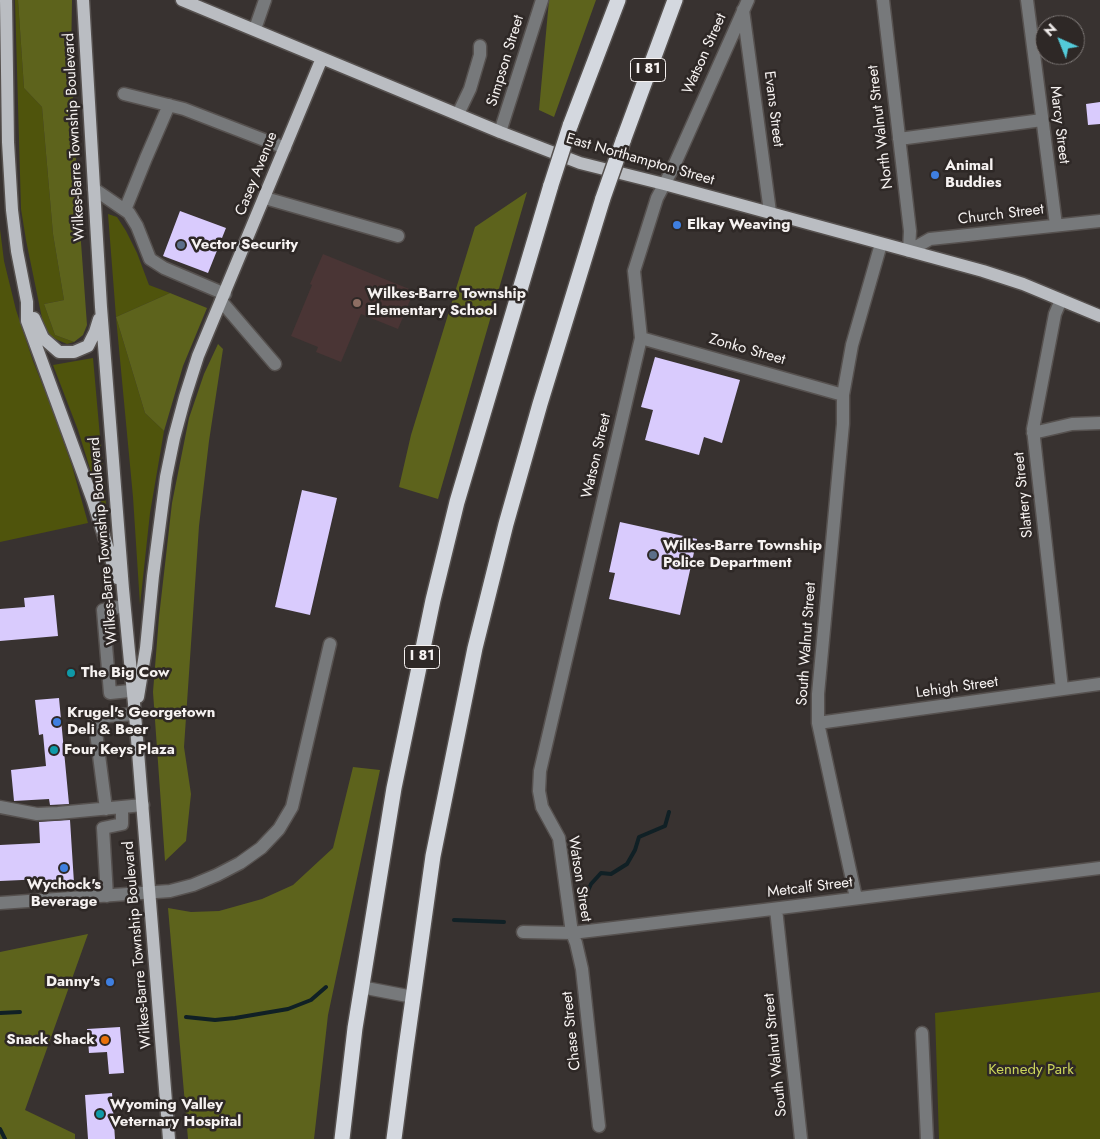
<!DOCTYPE html>
<html>
<head>
<meta charset="utf-8">
<style>
  body { margin:0 }
  #map { position:relative; width:1100px; height:1139px; overflow:hidden; background:#383230; font-family:Jost,sans-serif }
  canvas { display:block }
  .north { position:absolute; left:1035px; top:15px; width:50px; height:50px; box-sizing:border-box; background:#2e2826; border:1px solid #7e7977; border-radius:50%; rotate:316deg; font-size:14px; font-weight:700; line-height:20px; text-align:center; color:#f6f2f1 }
  .north::after { content:''; display:block; margin:auto; width:18px; height:22px; background:#53cbda; clip-path:polygon(50% 0,100% 100%,50% 72%,0 100%) }
</style>
</head>
<body>
<div id="map">
<canvas width="1100" height="1139"></canvas>
<div class="north">N</div>
</div>
<script>
const c = document.querySelector('canvas').getContext('2d');
c.lineJoin = 'round';
function fillPath(path, color) { c.fillStyle = color; c.fill(path, 'evenodd'); }
const shape = rows => new Path2D(rows.map(r => 'M' + r).join(''));
function strokePath(path, color, width, dash) { c.strokeStyle = color; c.lineWidth = width; c.lineCap = dash ? 'butt' : 'round'; c.setLineDash(dash || []); c.stroke(path); }
function drawText(font, color, halo, rows, align = 'center') {
  c.font = font + ' Jost,sans-serif'; c.lineWidth = 5; c.setLineDash([]); c.textBaseline = 'middle'; c.strokeStyle = halo; c.fillStyle = color; for (const [text, x, y, turn = 0] of rows) {
    c.save(); c.translate(x, y); c.rotate((+turn || 0) * Math.PI / 180); c.textAlign = isNaN(turn) ? turn : align; if (halo) c.strokeText(text, 0, 0); c.fillText(text, 0, 0); c.restore();
  }
}
fillPath(shape([
  [323,254,414,291,398,329,361,314,341,362,316,352,318,347,291,336,312,285,310,284]
]), '#4a3535');
fillPath(shape([
  [15,0,18,0,24,88,42,107,53,234,64,300,44,304,55,335,74,342,67,344,53,338,47,333,43,323,26,240,21,209],
  [108,214,117,217,126,231,137,253,149,285,170,293,116,317,145,413,164,431,150,513,140,605,133,497,116,317],
  [0,229,4,261,16,310,33,361,51,406,72,466,88,523,0,542],
  [93,358,108,527,78,430,53,365],
  [1100,992,1100,1139,939,1139,935,1013]
]), '#4f540c');
fillPath(shape([
  [18,0,72,0,71,59,78,201,87,325,83,335,74,342,55,335,44,304,64,300,53,234,42,107,24,88],
  [549,0,596,0,554,117,539,110],
  [527,192,438,499,399,487,411,435,475,227],
  [170,293,207,308,183,366,164,431,145,413,116,317],
  [218,344,223,349,209,441,199,526,184,747,191,794,186,841,165,861,153,692,159,617,172,503,189,418,204,374],
  [353,767,380,770,328,1015,314,1139,188,1139,168,908,191,912,219,911,262,899,293,885,333,848],
  [88,934,25,1110,75,1134,75,1139,0,1139,0,952]
]), '#5d631c');
strokePath(shape([
  [580,908,591,884,601,873,611,874,627,864,635,850,639,837,665,826,669,812],
  [454,920,504,922],
  [0,1013,20,1012],
  [186,1017,215,1020,235,1018,288,1009,311,1000,326,987],
  [0,1129,5,1139]
]), '#102025', 4);
fillPath(shape([
  [1100,102,1100,124,1088,125,1086,104],
  [180,211,226,228,208,273,163,256],
  [655,357,740,380,722,443,704,437,699,455,645,440,653,410,641,407],
  [302,490,337,498,310,615,275,607],
  [620,522,697,539,680,615,609,599,615,573,609,572],
  [54,595,58,636,0,641,0,609,25,607,24,598],
  [59,698,69,804,50,805,49,799,14,801,11,770,46,766,43,734,39,735,35,700],
  [70,820,74,883,44,885,44,879,0,881,0,845,40,843,39,822],
  [120,1027,124,1073,109,1074,107,1052,89,1053,87,1029],
  [112,1093,115,1139,88,1139,85,1095]
]), '#d9cbfd');
const minor = shape([
  [883,0,910,231,909,251],
  [1027,0,1056,225],
  [743,10,770,212],
  [255,29,265,0],
  [124,94,184,109,285,148],
  [458,114,470,89,480,55,480,46],
  [500,132,542,0],
  [899,139,1042,120],
  [94,189,129,213,137,226,150,259,164,268,225,294],
  [265,198,398,236],
  [125,210,146,158,169,105],
  [909,251,930,239,1100,221],
  [1061,300,1055,314,1033,429,1062,689],
  [221,301,275,364],
  [641,338,843,395],
  [1033,433,1072,424,1100,423],
  [124,606,103,610,110,693,139,690],
  [818,723,1100,684],
  [0,807,37,814,58,813,143,805],
  [106,809,94,717,135,714],
  [107,896,103,828,122,824,122,807],
  [856,898,818,723,818,694,843,424,843,395,852,345,881,244],
  [0,903,170,891,193,885,217,875,240,863,261,848,279,829,292,807,330,644],
  [776,909,801,1139],
  [523,932,572,933,764,910,1100,868],
  [361,987,413,997],
  [922,1033,927,1139],
  [599,1126,582,969,576,943,572,933,559,838,542,807,539,791,540,771,641,338,634,271,657,198,673,168,748,0]
]);
const major = shape([
  [6,0,8,142,12,210,17,251,27,302,27,321,93,501,117,578],
  [83,0,101,307,123,589,135,714,169,1139],
  [182,0,500,132,580,163,664,184,983,271,1023,284,1100,316],
  [34,318,43,338,59,352,74,352,88,346,95,332,99,319],
  [138,697,146,648,153,576,166,477,174,438,185,397,198,356,322,58]
]);
const highway = shape([
  [570,126,618,0],
  [623,141,675,0],
  [342,1139,355,1028,394,788,433,600,457,502,551,185],
  [394,1139,405,1055,433,856,475,648,506,524,540,404,603,198]
]);
strokePath(minor, '#56514f', 15);
strokePath(major, '#56514f', 15);
strokePath(highway, '#56514f', 18);
strokePath(minor, '#77797b', 12);
strokePath(major, '#babdc2', 12);
strokePath(highway, '#d4d8df', 15);
const highwayBridge = shape([
  [551,185,570,126],
  [603,198,623,141]
]);
strokePath(highwayBridge, '#56514f', 18, []);
strokePath(highwayBridge, '#d4d8df', 15);
for (const [x, y, r, color] of [
  [935,175,5,"#3f7fe0"],
  [677,225,5,"#3f7fe0"],
  [181,245,5,"#5c6f8a"],
  [357,303,5,"#8d6e63"],
  [653,555,5,"#5c6f8a"],
  [71,673,5,"#0f9aa8"],
  [57,722,5,"#3f7fe0"],
  [54,750,5,"#0f9aa8"],
  [64,868,5,"#3f7fe0"],
  [110,982,5,"#3f7fe0"],
  [105,1040,5,"#e8710a"],
  [100,1114,5,"#0f9aa8"]
]) { const dot = new Path2D(); dot.arc(x, y, r, 0, 2 * Math.PI); c.fillStyle = color; c.fill(dot); strokePath(dot, '#2e2826', 2); }
for (const [x, y, w] of [
  [648,70,35],
  [422,657,35]
]) { const box = new Path2D(); box.roundRect(x - w / 2, y - 11.5, w, 23, 4); c.fillStyle = '#2e2826'; c.fill(box); strokePath(box, '#f6f2f1', 1); }
drawText('bold 14px', '#f6f2f1', null, [
  ["I 81",648,70],
  ["I 81",422,657]
]);
drawText('15px', '#f6f2f1', '#2e2826', [
  ["Watson Street",705,54,-66],
  ["Simpson Street",506,61,-73],
  ["Evans Street",773,109,83],
  ["Marcy Street",1059,125,83],
  ["North Walnut Street",881,127,-97],
  ["Wilkes-Barre Township Boulevard",75,137,-93],
  ["East Northampton Street",640,160,16],
  ["Casey Avenue",257,174,-68],
  ["Church Street",1001,215,-7],
  ["Zonko Street",747,350,16],
  ["Watson Street",597,456,-77],
  ["Slattery Street",1024,495,-96],
  ["Wilkes-Barre Township Boulevard",104,541,-95],
  ["South Walnut Street",807,644,-86],
  ["Lehigh Street",957,688,-8],
  ["Watson Street",579,879,81],
  ["Metcalf Street",810,888,-7],
  ["Wilkes-Barre Township Boulevard",138,945,-95],
  ["Chase Street",572,1031,-96],
  ["South Walnut Street",776,1055,-96]
]);
drawText('bold 15px', '#f6f2f1', '#2e2826', [
  ["Animal",945,166],
  ["Buddies",945,183],
  ["Elkay Weaving",687,225],
  ["Vector Security",191,245],
  ["Wilkes-Barre Township",367,294],
  ["Elementary School",367,311],
  ["Wilkes-Barre Township",663,546],
  ["Police Department",663,563],
  ["The Big Cow",81,673],
  ["Krugel's Georgetown",67,713],
  ["Deli & Beer",67,730],
  ["Four Keys Plaza",64,750],
  ["Wychock's",64,885,"center"],
  ["Beverage",64,902,"center"],
  ["Danny's",100,982,"right"],
  ["Snack Shack",95,1040,"right"],
  ["Wyoming Valley",110,1105],
  ["Veternary Hospital",110,1122]
], 'left');
drawText('15px', '#cbd55b', '#2e2826', [
  ["Kennedy Park",1031,1070]
]);
</script>
</body>
</html>
